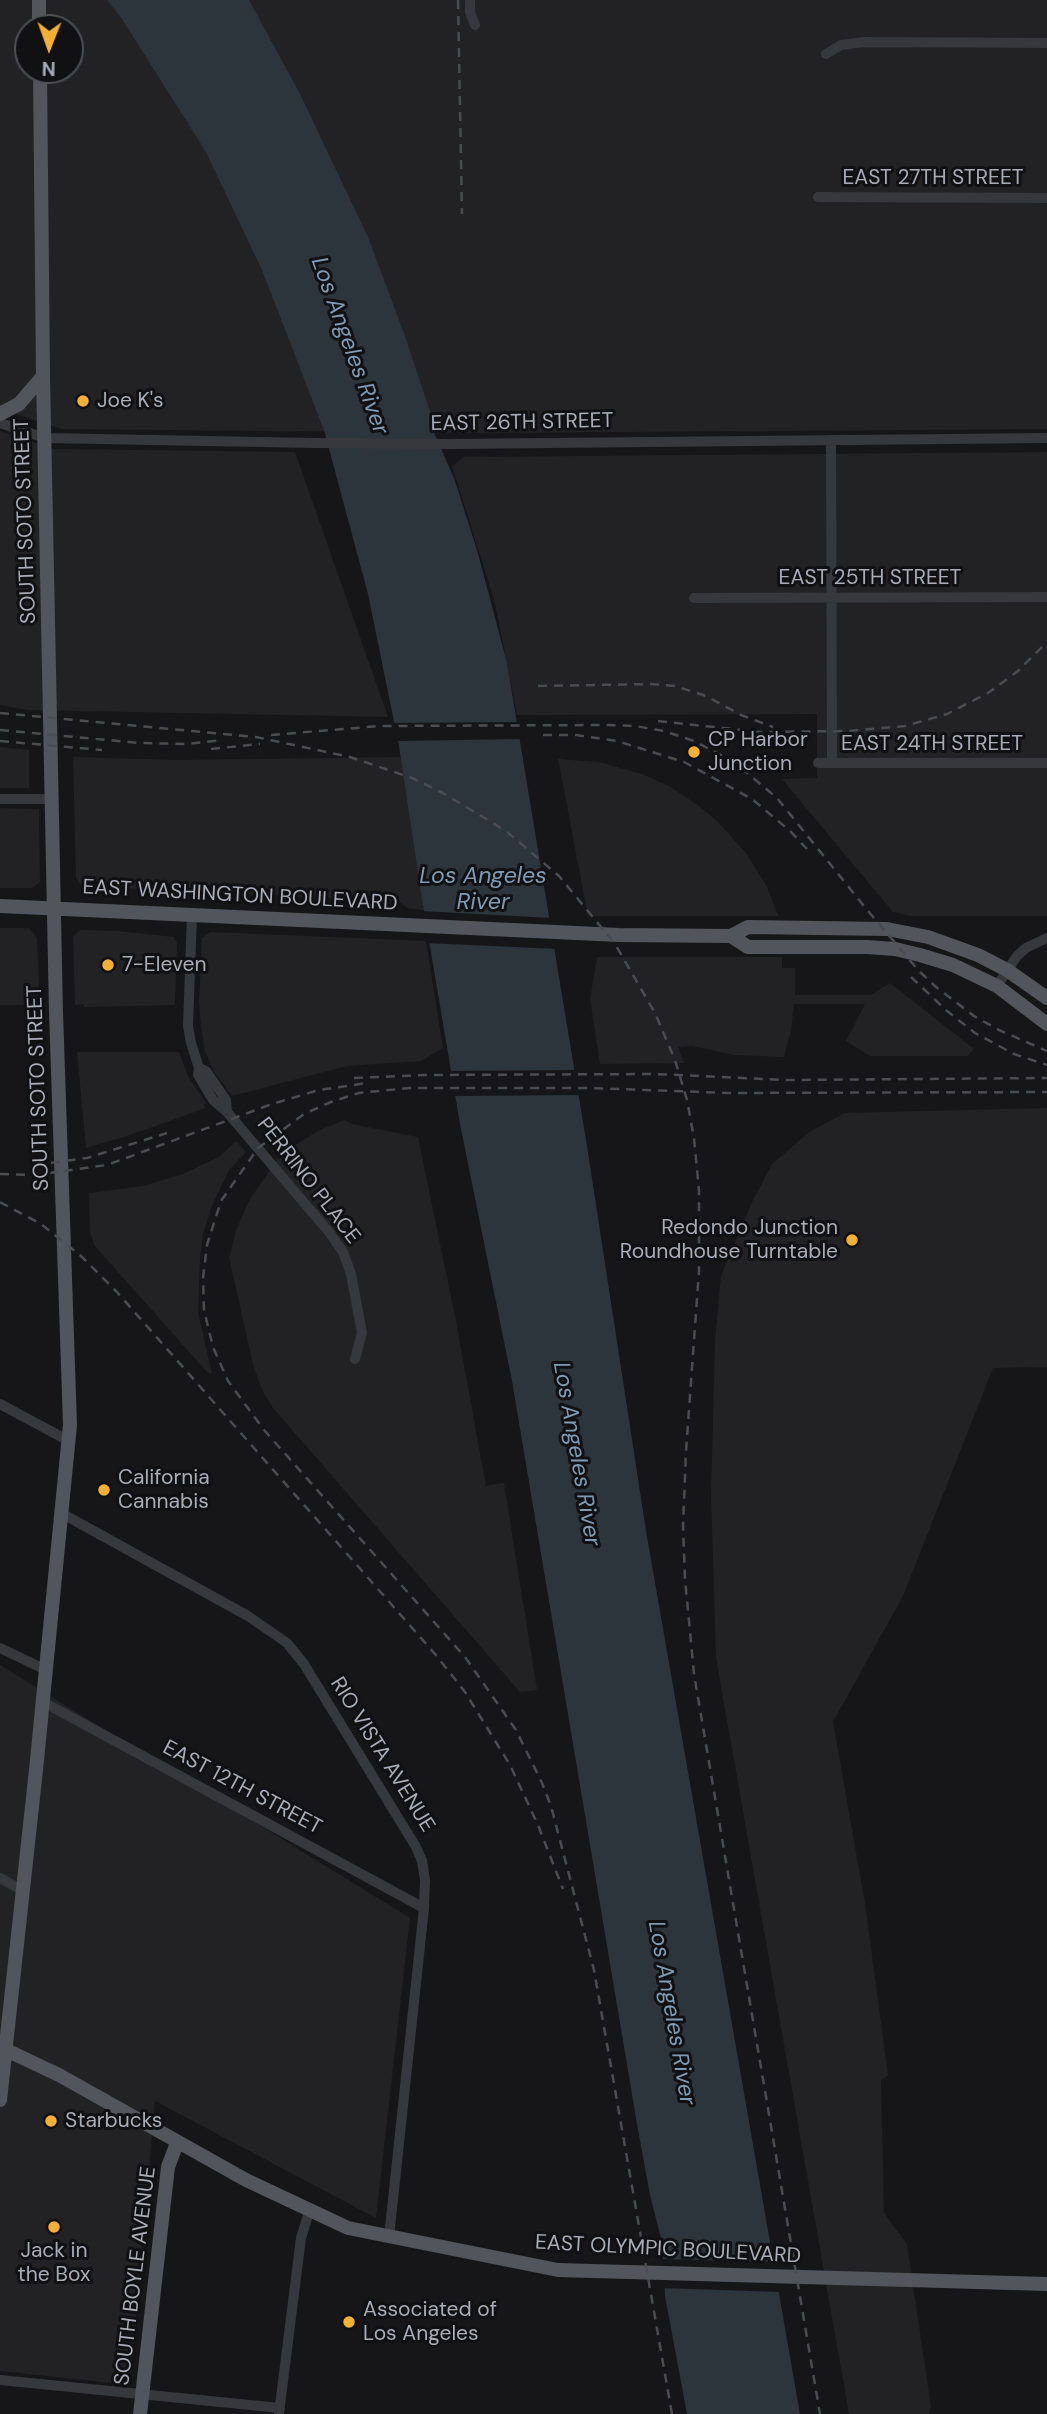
<!DOCTYPE html>
<html>
<head>
<meta charset="utf-8">
<style>
  body { margin:0 }
  #map { position:relative; width:1047px; height:2414px; overflow:hidden; background:#161618; font-family:"DM Sans",sans-serif }
  canvas { display:block }
  .north { position:absolute; left:14px; top:14px; width:70px; height:70px; box-sizing:border-box; background:#111113; border:2px solid #4d4f55; border-radius:50%; rotate:181deg; font-size:19px; font-weight:700; line-height:28px; text-align:center; color:#a8adb8 }
  .north::after { content:''; display:block; margin:auto; width:24px; height:32px; background:#f2b134; clip-path:polygon(50% 0,100% 100%,50% 72%,0 100%) }
</style>
</head>
<body>
<div id="map">
<canvas width="1047" height="2414"></canvas>
<div class="north">N</div>
</div>
<script>
const c = document.querySelector('canvas').getContext('2d');
c.lineJoin = 'round';
function fillPath(path, color) { c.fillStyle = color; c.fill(path, 'evenodd'); }
const shape = rows => new Path2D(rows.map(r => 'M' + r).join(''));
function strokePath(path, color, width, dash) { c.strokeStyle = color; c.lineWidth = width; c.lineCap = dash ? 'butt' : 'round'; c.setLineDash(dash || []); c.stroke(path); }
function drawText(font, color, halo, rows, align = 'center') {
  c.font = font + ' "DM Sans",sans-serif'; c.lineWidth = 6; c.setLineDash([]); c.textBaseline = 'middle'; c.strokeStyle = halo; c.fillStyle = color; for (const [text, x, y, turn = 0] of rows) {
    c.save(); c.translate(x, y); c.rotate((+turn || 0) * Math.PI / 180); c.textAlign = isNaN(turn) ? turn : align; if (halo) c.strokeText(text, 0, 0); c.fillText(text, 0, 0); c.restore();
  }
}
fillPath(shape([
  [0,0,1047,0,1047,429,484,433,62,429,0,409],
  [28,28,70,28,70,70,28,70],
  [0,431,55,449,295,452,388,717,29,710,0,705],
  [1047,452,1047,916,911,916,893,912,782,779,817,778,817,714,517,715,495,603,452,466,464,457],
  [0,747,29,750,29,788,0,788],
  [73,757,176,760,403,757,424,910,407,908,400,902,82,886,76,878],
  [558,759,599,762,642,774,669,786,699,806,718,822,746,853,767,887,778,916,588,916],
  [0,808,39,809,40,882,32,888,0,888],
  [0,928,29,928,37,938,40,1005,0,1005],
  [80,930,118,931,174,937,177,943,175,1005,84,1007,84,1004,75,1005,73,937],
  [210,932,426,941,443,1048,421,1061,347,1066,232,1096,215,1073,205,1052,201,1027,199,1003,202,938],
  [597,957,782,957,782,968,795,968,795,995,871,995,890,983,974,1049,967,1056,870,1056,846,1041,865,1004,794,1004,791,1031,784,1057,734,1055,692,1046,678,1047,684,1063,600,1064,590,999],
  [77,1052,179,1052,188,1076,206,1103,203,1105,206,1108,130,1135,86,1148],
  [1047,1108,1047,1367,993,1368,903,1596,833,1722,865,1903,888,2075,881,2080,884,2213,907,2244,931,2407,929,2414,849,2414,716,1658,711,1495,715,1340,721,1276,752,1202,772,1164,809,1132,845,1113],
  [344,1120,352,1124,418,1137,456,1321,486,1486,504,1483,537,1690,520,1692,273,1408,263,1392,254,1368,229,1258,236,1230,250,1199,282,1153,318,1131],
  [236,1141,246,1152,229,1170,211,1208,203,1234,200,1260,198,1312,212,1374,207,1372,94,1245,90,1231,89,1193,143,1186,183,1174,219,1157],
  [0,1665,410,1918,376,2218,155,2101,130,2385,0,2371]
]), '#222225');
fillPath(shape([
  [107,0,249,0,300,94,368,237,406,339,430,411,435,435,454,478,477,550,507,663,587,1146,646,1531,800,2414,687,2414,665,2296,662,2242,650,2195,637,2124,512,1381,460,1124,422,899,399,746,368,594,324,430,262,270,206,152,122,19]
]), '#2c353c');
fillPath(shape([
  [521,722,524,739,394,741,391,723],
  [420,911,553,918,558,949,426,943],
  [578,1070,582,1095,452,1096,448,1071],
  [660,2259,777,2262,782,2292,661,2288]
]), '#161618');
strokePath(shape([
  [470,0,470,12,475,25],
  [826,54,841,45,864,42,1047,43],
  [818,197,1047,198],
  [0,423,45,438,314,443,452,444,1047,438],
  [831,440,832,763],
  [694,598,1047,597],
  [818,763,1047,763],
  [0,799,53,799],
  [192,914,188,1026,191,1043,199,1068,198,1075,213,1100,227,1112,329,1232,343,1252,351,1274,362,1333,355,1359],
  [997,986,1017,956,1026,948,1047,938],
  [199,1068,206,1071,226,1100,227,1112],
  [0,1404,69,1441],
  [61,1513,248,1616,287,1643,304,1664,416,1847,422,1861,425,1880,424,1908,389,2237],
  [0,1648,46,1670],
  [43,1702,424,1908],
  [0,1878,22,1890],
  [0,2380,280,2408],
  [279,2413,301,2238,309,2212]
]), '#37383d', 10);
strokePath(shape([
  [39,0,39,28],
  [0,414,19,404,43,376],
  [0,906,619,935,731,936,748,927,887,929,928,937,978,955,1007,970,1047,998],
  [731,936,748,947,867,947,895,949,920,955,953,965,997,986,1047,1024],
  [0,2047,59,2075,246,2180,348,2228,558,2270,1047,2284],
  [0,2100,36,1770,70,1425,56,1012,43,376,40,70],
  [140,2414,168,2167,177,2143]
]), '#53555c', 14);
strokePath(shape([
  [458,0,462,214],
  [538,686,651,684,675,686,706,696,741,715,773,727],
  [0,713,256,737,350,757,412,778,443,793,506,831,559,876,615,944,655,1013,675,1060,687,1100,694,1138,699,1191,699,1271,686,1451,683,1526,685,1579,694,1674,820,2414],
  [658,721,760,732,848,731,905,726,947,714,988,693,1018,671,1047,642],
  [0,730,140,743,188,744,223,740],
  [271,735,380,726,608,725,635,726,664,731,694,741,734,762,777,798,868,911,919,971,936,987,974,1016,999,1030,1047,1051],
  [543,735,576,735,617,741,684,762,752,799,790,831,807,849],
  [0,741,102,750],
  [211,749,260,744],
  [911,977,947,1011,975,1033,1014,1054,1047,1065],
  [354,1078,426,1075,655,1074,787,1080,1047,1078],
  [35,1165,87,1158,167,1133],
  [0,1174,35,1175,107,1165,272,1104,319,1090,367,1083],
  [0,1202,41,1224,81,1256,116,1291,435,1654,465,1692,510,1765,538,1825,563,1889],
  [672,2414,594,1970,551,1806,542,1783,516,1730,465,1657,264,1430,228,1381,213,1347,204,1310,203,1278,207,1245,221,1201,258,1148,304,1114,331,1102,359,1093,409,1088,590,1088,729,1093,1047,1092]
]), '#4a4c52', 2.5, [9, 7]);
for (const [x, y, r, color] of [
  [83,401,7,"#f2b134"],
  [694,752,7,"#f2b134"],
  [108,965,7,"#f2b134"],
  [852,1240,7,"#f2b134"],
  [104,1490,7,"#f2b134"],
  [51,2121,7,"#f2b134"],
  [54,2227,7,"#f2b134"],
  [349,2322,7,"#f2b134"]
]) { const dot = new Path2D(); dot.arc(x, y, r, 0, 2 * Math.PI); c.fillStyle = color; c.fill(dot); strokePath(dot, '#111113', 2.5); }
drawText('21px', '#a8adb8', '#111113', [
  ["EAST 27TH STREET",933,178],
  ["EAST 26TH STREET",522,423,-1],
  ["SOUTH SOTO STREET",26,521,-92],
  ["EAST 25TH STREET",870,578],
  ["EAST 24TH STREET",932,744],
  ["EAST WASHINGTON BOULEVARD",240,896,3],
  ["SOUTH SOTO STREET",39,1088,-92],
  ["PERRINO PLACE",308,1181,52],
  ["RIO VISTA AVENUE",382,1755,58],
  ["EAST 12TH STREET",242,1788,28],
  ["EAST OLYMPIC BOULEVARD",668,2250,3],
  ["SOUTH BOYLE AVENUE",136,2276,-83]
]);
drawText('21px', '#a8adb8', '#111113', [
  ["Joe K's",97,401],
  ["CP Harbor",708,740],
  ["Junction",708,764],
  ["7-Eleven",122,965],
  ["Redondo Junction",838,1228,"right"],
  ["Roundhouse Turntable",838,1252,"right"],
  ["California",118,1478],
  ["Cannabis",118,1502],
  ["Starbucks",65,2121],
  ["Jack in",54,2251,"center"],
  ["the Box",54,2275,"center"],
  ["Associated of",363,2310],
  ["Los Angeles",363,2334]
], 'left');
drawText('italic 23px', '#7f9bb3', '#111113', [
  ["Los Angeles River",349,346,70],
  ["Los Angeles",483,877],
  ["River",483,903],
  ["Los Angeles River",576,1454,80],
  ["Los Angeles River",671,2013,80]
]);
</script>
</body>
</html>
